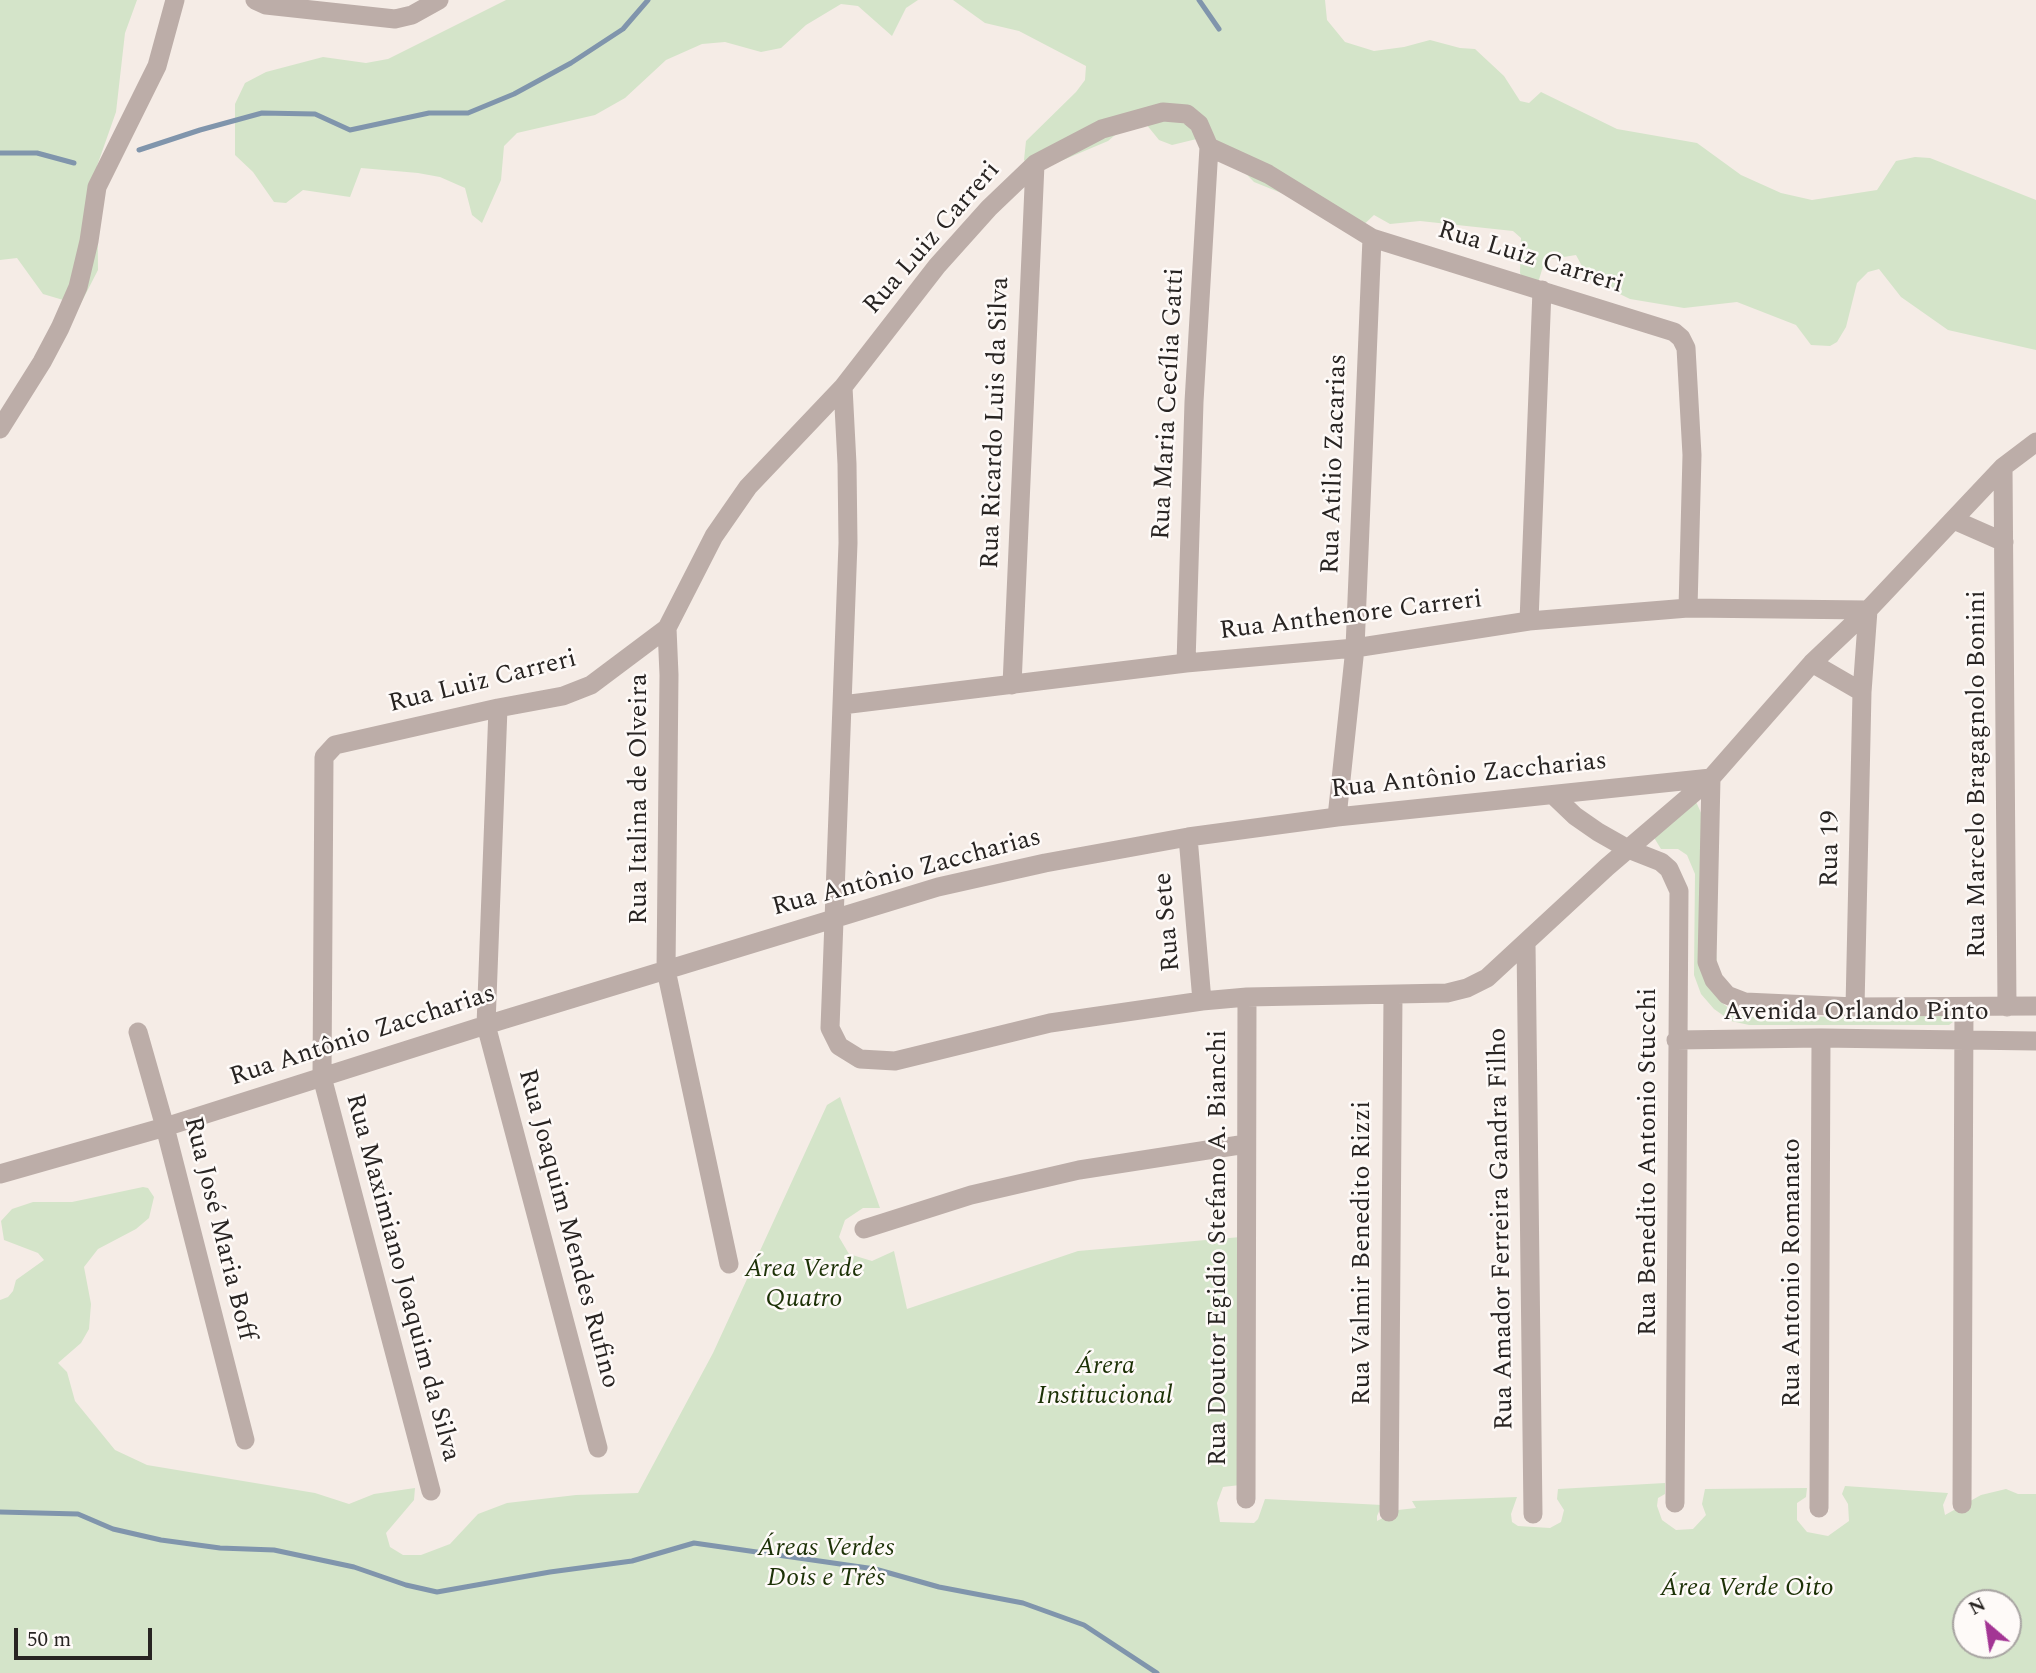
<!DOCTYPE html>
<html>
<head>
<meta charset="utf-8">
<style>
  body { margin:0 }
  #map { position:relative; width:2036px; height:1673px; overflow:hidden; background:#f5ece6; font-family:Spectral,serif }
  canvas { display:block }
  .north { position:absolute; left:1952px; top:1589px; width:70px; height:70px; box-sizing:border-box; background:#fefaf8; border:2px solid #a8a4a2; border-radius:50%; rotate:331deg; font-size:19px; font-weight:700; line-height:28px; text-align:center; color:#282422 }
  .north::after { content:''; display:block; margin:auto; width:24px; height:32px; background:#a33594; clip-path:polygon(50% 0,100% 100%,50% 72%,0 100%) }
  .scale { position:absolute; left:14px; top:1628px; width:138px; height:32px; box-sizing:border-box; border:4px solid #282422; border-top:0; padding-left:9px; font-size:21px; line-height:24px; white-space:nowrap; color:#282422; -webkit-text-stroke:5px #fefaf8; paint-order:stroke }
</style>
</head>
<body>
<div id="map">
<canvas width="2036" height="1673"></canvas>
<div class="north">N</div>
<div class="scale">50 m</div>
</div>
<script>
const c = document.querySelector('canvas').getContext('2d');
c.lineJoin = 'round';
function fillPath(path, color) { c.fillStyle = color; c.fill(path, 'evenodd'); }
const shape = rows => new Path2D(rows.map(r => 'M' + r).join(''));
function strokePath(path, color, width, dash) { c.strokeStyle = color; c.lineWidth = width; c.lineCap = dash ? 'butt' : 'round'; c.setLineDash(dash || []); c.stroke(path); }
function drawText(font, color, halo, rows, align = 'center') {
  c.font = font + ' Spectral,serif'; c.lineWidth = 5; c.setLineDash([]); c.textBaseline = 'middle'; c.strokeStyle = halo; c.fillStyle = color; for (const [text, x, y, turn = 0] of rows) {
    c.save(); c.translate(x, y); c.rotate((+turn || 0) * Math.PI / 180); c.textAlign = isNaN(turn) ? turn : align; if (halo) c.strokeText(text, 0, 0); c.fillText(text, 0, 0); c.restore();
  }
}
fillPath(shape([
  [0,0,137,0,125,33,116,112,97,166,98,270,80,305,43,294,17,258,0,260],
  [506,0,918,0,906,8,892,36,858,6,841,4,806,25,781,48,761,52,725,42,702,44,666,60,625,98,595,115,517,133,504,146,501,180,482,223,472,215,465,188,440,177,418,173,361,168,350,197,303,190,286,203,274,202,253,172,235,155,235,104,245,83,266,72,323,57,366,63,388,59],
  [953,0,1325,0,1327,20,1345,42,1374,51,1404,47,1430,40,1460,48,1475,49,1504,76,1520,101,1529,103,1541,92,1617,129,1697,143,1741,175,1781,193,1812,200,1877,190,1896,161,1915,157,1930,158,2036,200,2036,350,1948,330,1901,297,1879,269,1868,272,1857,283,1846,327,1837,342,1830,346,1811,345,1796,325,1737,302,1684,308,1630,299,1589,279,1576,255,1545,260,1537,286,1529,290,1520,273,1521,238,1513,231,1420,221,1390,224,1374,215,1357,231,1311,205,1254,182,1209,136,1172,145,1159,140,1146,124,1132,121,1108,141,1049,166,1032,169,1024,160,1026,141,1076,92,1085,80,1086,66,1019,31,985,23],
  [1693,795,1702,815,1721,1002,1734,1012,1749,1017,1949,1016,1953,1022,1949,1025,1749,1025,1731,1021,1714,1009,1701,994,1694,975,1695,874,1687,855,1678,849,1661,849,1653,836],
  [840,1097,880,1208,863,1208,845,1220,839,1237,849,1254,872,1261,894,1251,907,1309,1078,1251,1241,1237,1240,1485,1223,1487,1217,1503,1220,1522,1254,1523,1258,1519,1265,1499,1382,1505,1377,1516,1377,1521,1398,1510,1416,1508,1412,1501,1517,1497,1511,1514,1512,1522,1518,1526,1550,1528,1561,1522,1564,1510,1557,1499,1558,1489,1665,1483,1665,1494,1658,1498,1657,1506,1662,1520,1676,1530,1693,1529,1706,1515,1702,1504,1705,1489,1807,1488,1806,1497,1797,1503,1797,1520,1807,1532,1828,1536,1849,1521,1848,1504,1842,1494,1845,1486,1948,1493,1943,1505,1945,1515,1981,1495,2006,1489,2018,1494,2036,1494,2036,1673,0,1673,0,1300,8,1297,13,1291,16,1280,44,1260,38,1253,4,1240,1,1221,12,1209,33,1202,72,1202,143,1187,148,1188,154,1197,149,1218,136,1229,98,1249,84,1267,91,1304,89,1329,81,1343,58,1363,67,1372,75,1401,115,1450,147,1465,315,1493,349,1504,374,1494,415,1488,414,1500,386,1533,390,1547,403,1555,421,1555,450,1544,478,1514,507,1503,576,1495,638,1493,713,1353,827,1105],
  [1966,1603,2008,1603,2008,1645,1966,1645]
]), '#d4e4c9');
strokePath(shape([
  [1199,0,1219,29],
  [139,150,200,130,262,113,315,114,350,130,429,113,468,113,514,94,571,63,623,29,648,0],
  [0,153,37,153,74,163],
  [0,1512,78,1514,113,1529,161,1540,220,1548,274,1550,354,1567,406,1585,437,1592,550,1572,632,1561,694,1543,875,1569,939,1587,1023,1603,1084,1625,1157,1673]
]), '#8095ac', 5);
strokePath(shape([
  [255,0,266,5,395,19,412,15,439,0],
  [843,387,847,464,848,543,830,1028,839,1046,860,1059,895,1061,1050,1023,1202,1001,1247,997,1447,993,1467,988,1487,978,1607,867,1711,778,1812,663,1868,610,2003,467,2036,442],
  [0,429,42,362,60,328,78,287,89,241,97,187,157,66,175,0],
  [2003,467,2007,1007],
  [1954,520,2004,542],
  [1529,621,1542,290],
  [667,628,669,675,666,970,729,1264],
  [1186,663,1194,402,1209,147],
  [1812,663,1862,692],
  [1012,685,1035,164],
  [842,705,1186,663,1355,648,1529,621,1688,608,1868,610],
  [498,708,486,1025,598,1448],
  [1711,778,1707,962,1714,980,1727,995,1745,1002,1855,1007,2036,1006],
  [1553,795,1575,816,1598,832,1628,849,1661,862,1669,869,1679,891,1675,1503],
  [1337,817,1355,648,1372,238],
  [1188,837,1202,1001],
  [1526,943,1533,1514],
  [1855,1007,1862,692,1868,610],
  [138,1032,165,1127,245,1440],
  [1676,1040,1821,1038,2036,1041],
  [0,1174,165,1127,486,1025,938,887,1045,863,1188,837,1337,817,1711,778],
  [864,1229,971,1195,1079,1170,1246,1144],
  [431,1491,322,1077,324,757,335,745,498,708,563,696,591,685,667,628,714,536,748,487,843,387,937,266,989,208,1035,164,1102,129,1163,112,1187,114,1199,124,1209,147,1268,174,1372,238,1674,332,1681,338,1686,348,1692,455,1688,608],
  [1246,1499,1247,997],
  [1962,1504,1964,1007],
  [1819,1508,1821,1038],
  [1389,1512,1393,995]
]), '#bcada8', 19);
drawText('26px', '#282422', '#fefaf8', [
  ["Rua Luiz Carreri",933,239,-49],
  ["Rua Luiz Carreri",1530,259,17],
  ["Rua Maria Cecília Gatti",1170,404,-87],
  ["Rua Ricardo Luis da Silva",997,423,-88],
  ["Rua Atilio Zacarias",1336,464,-88],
  ["Rua Anthenore Carreri",1351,617,-7],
  ["Rua Luiz Carreri",483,683,-14],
  ["Rua Marcelo Bragagnolo Bonini",1979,774,-90],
  ["Rua Antônio Zaccharias",1469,777,-6],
  ["Rua Italina de Olveira",641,799,-90],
  ["Rua 19",1832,849,-89],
  ["Rua Antônio Zaccharias",907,874,-15],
  ["Rua Sete",1169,922,-95],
  ["Avenida Orlando Pinto",1856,1014],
  ["Rua Antônio Zaccharias",363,1037,-18],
  ["Rua Benedito Antonio Stucchi",1650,1162,-90],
  ["Rua José Maria Boff",218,1229,76],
  ["Rua Joaquim Mendes Rufino",567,1229,75],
  ["Rua Amador Ferreira Gandra Filho",1503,1229,-91],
  ["Rua Doutor Egidio Stefano A. Bianchi",1220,1248,-90],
  ["Rua Valmir Benedito Rizzi",1364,1253,-90],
  ["Rua Antonio Romanato",1794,1273,-90],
  ["Rua Maximiano Joaquim da Silva",401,1278,75]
]);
drawText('italic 26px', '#1c3106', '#fefaf8', [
  ["Área Verde",804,1271],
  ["Quatro",804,1301],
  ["Árera",1105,1368],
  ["Institucional",1105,1398],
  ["Áreas Verdes",826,1550],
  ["Dois e Três",826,1580],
  ["Área Verde Oito",1747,1590]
]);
</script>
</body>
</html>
